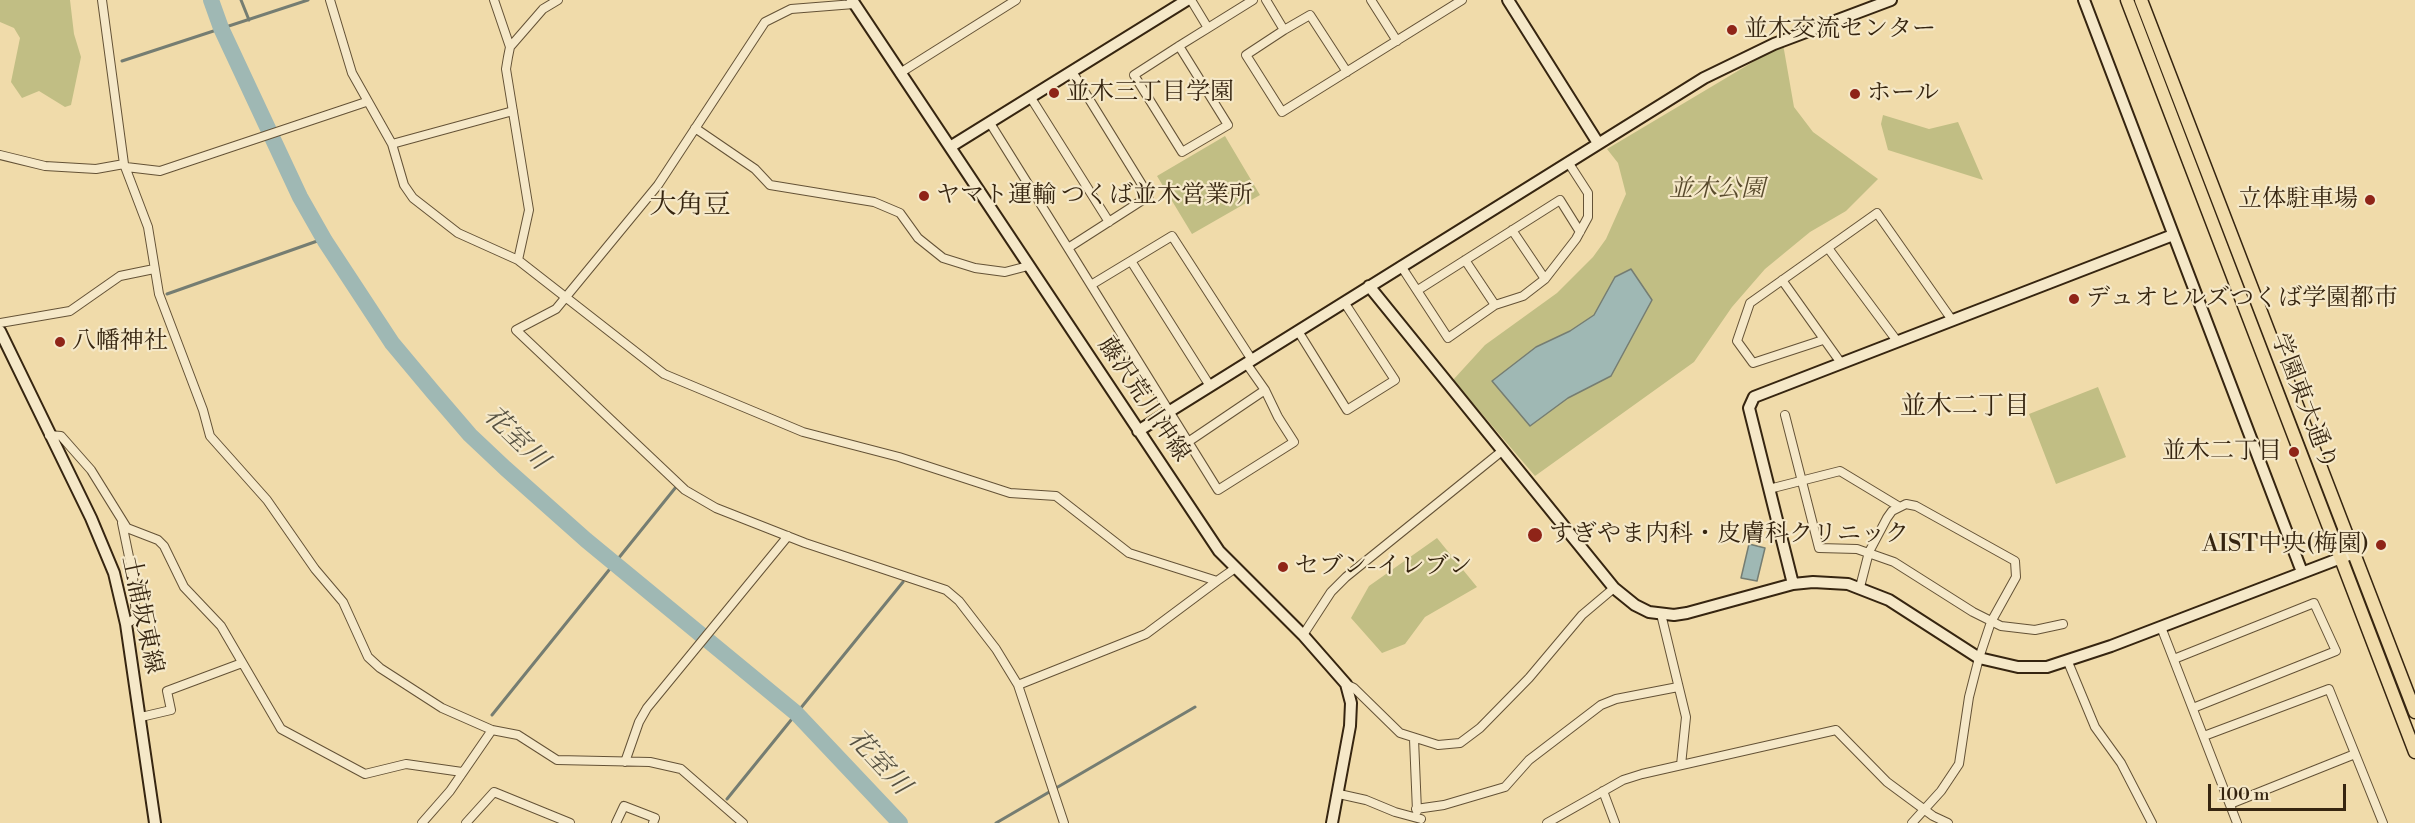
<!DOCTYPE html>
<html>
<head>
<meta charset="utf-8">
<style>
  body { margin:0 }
  #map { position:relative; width:2415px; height:823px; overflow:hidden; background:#f0dbaa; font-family:"Libre Bodoni",serif }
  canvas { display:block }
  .scale { position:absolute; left:2208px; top:784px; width:138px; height:27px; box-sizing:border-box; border:3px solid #362510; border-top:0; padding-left:8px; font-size:18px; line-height:21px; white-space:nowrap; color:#362510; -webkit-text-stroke:4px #f5e8c8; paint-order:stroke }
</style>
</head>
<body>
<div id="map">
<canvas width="2415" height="823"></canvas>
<div class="scale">100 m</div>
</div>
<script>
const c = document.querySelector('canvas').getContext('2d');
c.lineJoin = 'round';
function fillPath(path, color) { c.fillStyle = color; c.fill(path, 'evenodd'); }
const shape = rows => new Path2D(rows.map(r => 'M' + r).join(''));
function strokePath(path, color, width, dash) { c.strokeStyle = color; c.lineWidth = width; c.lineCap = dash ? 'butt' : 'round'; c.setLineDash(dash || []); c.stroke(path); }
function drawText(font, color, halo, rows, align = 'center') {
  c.font = font + ' "Libre Bodoni","Noto Serif JP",serif'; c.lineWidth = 4.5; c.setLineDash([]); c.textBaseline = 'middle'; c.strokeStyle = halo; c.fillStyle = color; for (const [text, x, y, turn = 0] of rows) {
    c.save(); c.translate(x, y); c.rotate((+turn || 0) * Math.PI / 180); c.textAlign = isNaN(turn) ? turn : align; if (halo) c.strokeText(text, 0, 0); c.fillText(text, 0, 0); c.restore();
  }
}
fillPath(shape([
  [0,0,70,0,74,34,81,57,71,105,65,107,39,91,22,98,11,82,20,38,14,28,0,22],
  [1783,44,1794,107,1813,132,1878,179,1846,211,1810,232,1765,269,1732,307,1694,362,1535,476,1453,380,1485,345,1557,293,1593,257,1606,239,1626,194,1618,163,1607,149],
  [1883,115,1929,129,1958,122,1983,180,1888,150,1881,124],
  [1225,136,1260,195,1192,234,1157,176],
  [2098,387,2126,457,2056,484,2029,414],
  [1437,538,1477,587,1425,617,1405,644,1382,653,1351,618,1369,586]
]), '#c1be84');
const water = shape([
  [1631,269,1652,300,1611,376,1568,398,1530,426,1492,381,1536,347,1570,331,1594,315,1615,277,1631,269],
  [1749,544,1765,548,1757,581,1741,578,1749,544]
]);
fillPath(water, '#9fb8b4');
strokePath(water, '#757d72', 1.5);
strokePath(shape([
  [241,0,249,20],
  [122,61,308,0],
  [167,294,323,239],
  [492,715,676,487],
  [727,799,903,582],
  [996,823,1195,707]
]), '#757d72', 3);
strokePath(shape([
  [211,0,221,28,300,197,325,241,392,343,433,392,470,435,505,468,586,540,796,713,900,823]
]), '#9fb8b4', 16);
const street = shape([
  [102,0,124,164,148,227,159,294,203,410,210,436,267,500,315,569,343,602,368,657,380,668,442,708,492,730,518,735,557,760,650,762,681,769,743,823],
  [330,0,352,73,392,144,404,185,413,198,458,233,518,260,664,374,803,432,899,457,1010,493,1056,496,1129,553,1217,581,1234,569],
  [494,0,510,47],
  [1191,0,1208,28,1253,0],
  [1266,0,1284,30,1246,55,1282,112,1462,0],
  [1371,0,1397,41],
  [854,4,791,9,765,22,658,185,556,309,516,330,685,490,716,508,805,543,946,590,959,601,996,649,1018,685,1064,823],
  [1284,30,1310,15,1347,72],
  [1179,46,1228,125,1182,152,1134,75,1179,46,1208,28],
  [900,73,1016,0],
  [1031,98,1109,222],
  [990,123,1068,248,1149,196,1073,73],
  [695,128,755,169,770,185,874,202,900,213,918,238,943,258,975,268,1005,272,1028,266],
  [392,144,513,111],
  [0,155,45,166,96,169,124,164],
  [126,167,160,171,366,102],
  [1512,230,1545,279],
  [1068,248,1218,490,1294,442,1278,417,1265,390,1246,363],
  [1828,248,1897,341],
  [518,260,529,210,506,69,508,57,510,47,543,9,558,0],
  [1465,260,1495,305],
  [1131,261,1210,386],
  [1401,266,1448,338,1495,305,1523,296,1545,279,1576,239,1588,217,1588,193,1568,162],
  [1782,280,1841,363],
  [1091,285,1172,236,1252,360],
  [1418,290,1560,200,1580,232],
  [0,323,70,311,120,276,154,269],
  [1298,331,1347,410,1395,380,1344,302],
  [1823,340,1753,363,1737,341,1750,303,1877,213,1952,320],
  [1785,415,1819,548,1857,549,1894,562,1973,612,2001,626,2035,630,2063,624],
  [49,435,61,436,91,470,127,528,158,540,164,546,184,587,221,626,281,729,365,774,406,764,462,772],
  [1188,442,1265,390],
  [1769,489,1840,471,1898,506],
  [122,523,133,576,136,618,126,624],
  [1860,587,1869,552,1887,518,1892,511,1906,504,1916,506,2015,561,2016,577,1991,622,1979,658,1969,697,1959,764,1941,791,1912,823],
  [1661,614,1686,717,1681,765],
  [2161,627,2237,823],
  [1303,635,1331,592,1346,577,1502,451],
  [2174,659,2314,603,2336,651,2193,708],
  [2068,662,2095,727,2121,763,2152,823],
  [1346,684,1354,688,1400,733,1438,745,1460,743,1480,728,1529,678,1582,615,1614,588],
  [1018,685,1146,634,1217,581],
  [141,717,171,710,167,691,242,663],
  [2204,736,2329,689,2383,823],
  [1414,739,1417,811],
  [625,762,639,722,647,708,788,536],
  [1603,791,1615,823],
  [1339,794,1366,800,1395,812,1421,819],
  [2230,804,2355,754],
  [1416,809,1444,805,1505,787,1529,760,1601,705,1616,699,1678,687],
  [422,823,450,791,492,730],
  [466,823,494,792,570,823],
  [616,823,624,806,655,818,653,823],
  [1547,823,1623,780,1642,774,1836,730,1887,782,1933,816,1948,823]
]);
const secondary = shape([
  [852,0,1219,551,1303,635,1346,684,1351,703,1350,726,1332,823],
  [1508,0,1598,143],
  [2084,0,2302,572],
  [950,147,1187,0],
  [1369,286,1614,588,1635,605,1649,612,1674,615,1687,613,1793,584,1813,582,1848,584,1889,600,1979,658,2018,667,2047,667,2111,646,2354,553],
  [0,331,91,518,114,573,126,624,155,823],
  [1138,431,1704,78,1774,44,1891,0],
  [1793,584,1749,408,1754,397,2173,235]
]);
const primary = shape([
  [2127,0,2415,752],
  [2141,0,2415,712]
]);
strokePath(street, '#645236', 10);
strokePath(secondary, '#362510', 14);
strokePath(primary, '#362510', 15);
strokePath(street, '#f5e8c8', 8);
strokePath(secondary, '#f5e8c8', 10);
strokePath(primary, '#f0dbaa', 12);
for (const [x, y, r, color] of [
  [1732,30,6,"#8f2418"],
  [1054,93,6,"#8f2418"],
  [1855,94,6,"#8f2418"],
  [924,196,6,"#8f2418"],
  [2370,200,6,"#8f2418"],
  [2074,299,6,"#8f2418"],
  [60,342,6,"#8f2418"],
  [2294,452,6,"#8f2418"],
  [1535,535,8,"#8f2418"],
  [2381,545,6,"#8f2418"],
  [1283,567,6,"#8f2418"]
]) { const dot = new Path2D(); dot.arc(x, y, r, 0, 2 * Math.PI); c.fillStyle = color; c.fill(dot); strokePath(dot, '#f5e8c8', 2); }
drawText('24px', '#362510', '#f5e8c8', [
  ["並木交流センター",1744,30],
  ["並木三丁目学園",1066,93],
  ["ホール",1867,94],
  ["ヤマト運輸 つくば並木営業所",936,196],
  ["立体駐車場",2358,200,"right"],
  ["デュオヒルズつくば学園都市",2086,299],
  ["八幡神社",72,342],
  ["並木二丁目",2282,452,"right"],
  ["すぎやま内科・皮膚科クリニック",1549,535],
  ["AIST中央(梅園)",2369,545,"right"],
  ["セブン-イレブン",1295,567]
], 'left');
drawText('italic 24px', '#594b2d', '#f5e8c8', [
  ["並木公園",1717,190]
]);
drawText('24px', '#362510', '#f5e8c8', [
  ["藤沢荒川沖線",1143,400,56],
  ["学園東大通り",2303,402,69],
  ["土浦坂東線",141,615,78]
]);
drawText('26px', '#362510', '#f5e8c8', [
  ["並木二丁目",1965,408]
]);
drawText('italic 26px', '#565141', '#f5e8c8', [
  ["花室川",515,439,44],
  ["花室川",878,763,47]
]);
drawText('27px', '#362510', '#f5e8c8', [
  ["大角豆",690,207]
]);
</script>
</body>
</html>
